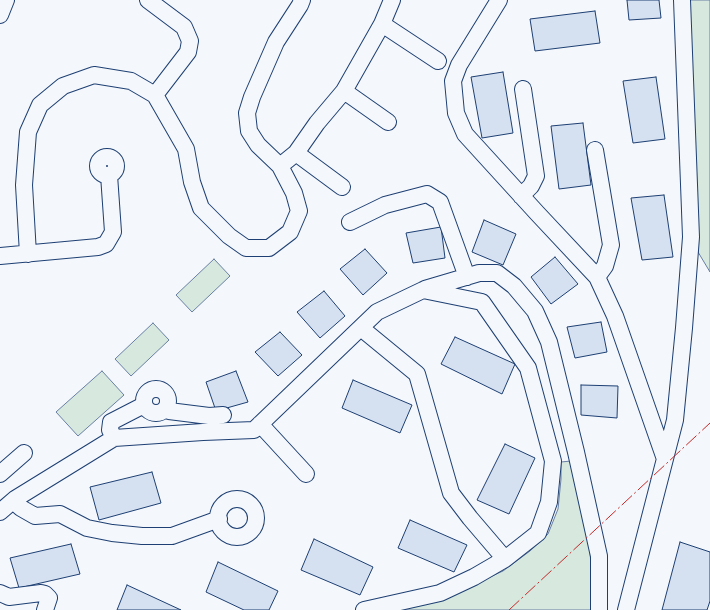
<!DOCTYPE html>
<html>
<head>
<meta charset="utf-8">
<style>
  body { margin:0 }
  canvas { display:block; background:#f4f7fb }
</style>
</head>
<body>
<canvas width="710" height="610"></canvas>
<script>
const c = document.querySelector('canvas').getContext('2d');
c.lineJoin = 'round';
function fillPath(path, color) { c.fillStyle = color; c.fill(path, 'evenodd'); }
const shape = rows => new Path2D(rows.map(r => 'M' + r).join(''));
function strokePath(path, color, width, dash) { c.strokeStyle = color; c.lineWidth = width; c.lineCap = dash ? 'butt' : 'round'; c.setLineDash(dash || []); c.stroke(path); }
const green = shape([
  [688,0,710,0,710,272,698,252,688,0],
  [214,259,230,276,192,312,176,295,214,259],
  [153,323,169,340,131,376,115,359,153,323],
  [102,371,124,395,78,436,56,412,102,371],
  [571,461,590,549,593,610,387,610,443,598,503,571,530,551,548,534,558,509,561,479,561,462,571,461]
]);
fillPath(green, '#d7e8df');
strokePath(green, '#687fa3', 1);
const building = shape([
  [627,0,659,0,661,18,629,20,627,0],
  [595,11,600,43,535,51,530,19,595,11],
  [503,72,513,133,482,138,471,77,503,72],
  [656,77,665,139,633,143,623,81,656,77],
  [583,123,591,185,559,189,551,126,583,123],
  [664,195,673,257,642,260,631,198,664,195],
  [484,220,516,234,503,265,472,252,484,220],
  [441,227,445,258,413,263,406,233,441,227],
  [365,249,387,273,363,295,340,269,365,249],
  [555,257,578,284,551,304,531,277,555,257],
  [324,291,345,316,320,338,297,312,324,291],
  [601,322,607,352,575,358,567,327,601,322],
  [280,332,302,355,278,376,255,352,280,332],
  [455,337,515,364,502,394,441,364,455,337],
  [236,371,248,402,216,411,206,382,236,371],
  [353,380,412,405,400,433,342,408,353,380],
  [581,385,618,386,617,418,581,415,581,385],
  [505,444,535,458,509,514,477,500,505,444],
  [152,472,161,503,99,520,90,487,152,472],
  [410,520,467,545,454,572,398,548,410,520],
  [314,539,373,567,360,595,301,570,314,539],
  [680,542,710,552,710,601,707,610,662,610,680,542],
  [71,544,80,574,19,588,10,558,71,544],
  [218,562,278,591,269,610,244,610,206,592,218,562],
  [127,585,181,610,117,610,127,585]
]);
fillPath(building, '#d5e0f0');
strokePath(building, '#1d3f73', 1);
const minor = shape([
  [148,0,184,27,190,41,188,52,155,95],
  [499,0,459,65,453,81,456,113,465,134,537,213,597,277,615,316,665,459],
  [0,15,6,0],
  [382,24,438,61],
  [344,91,388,122],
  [595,150,611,245,605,266,597,277],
  [296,153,342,187],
  '98 166a9 9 0 1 1 18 0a9 9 0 1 1-18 0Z',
  [280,166,296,153,317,123,344,91,382,24,392,0],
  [521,196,531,186,536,176,523,89],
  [350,222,385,205,427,194,440,202,467,277],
  [28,254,24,185,28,132,40,105,63,86,94,75,131,81,155,95,186,149,192,182,201,208,229,236,246,248,269,248,290,232,299,211,294,193,280,166,258,145,249,131,247,113,252,97,276,42,300,5,302,0],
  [0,256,98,247,106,244,113,232,109,175],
  [425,289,479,273,497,273,514,286,535,311,549,342,576,452,599,556,599,610],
  [361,328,417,374,451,493,470,518,505,559],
  '144 401a12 12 0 1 1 24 0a12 12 0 1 1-24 0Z',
  [164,410,169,411,209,416,223,415],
  [260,424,306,474],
  [114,438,110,430,111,422,144,405],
  [0,474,24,453],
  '218 518a19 19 0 1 1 38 0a19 19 0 1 1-38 0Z',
  [13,501,21,508,35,516,60,514,87,528,112,533,142,536,172,536,219,519],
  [0,512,15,499,114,438,203,432,254,430,377,312,423,290,482,302,528,368,553,461,549,502,538,533,505,559,474,577,440,593,364,610],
  [0,593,9,597,41,593,45,594,49,598,45,610],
  [626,610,675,420,684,328,691,237,682,0]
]);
strokePath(minor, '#1d3f73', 18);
strokePath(minor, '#f4f7fb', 16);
strokePath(shape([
  [509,610,710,423]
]), '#c62828', 1, [14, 3, 2, 3]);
</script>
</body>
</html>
